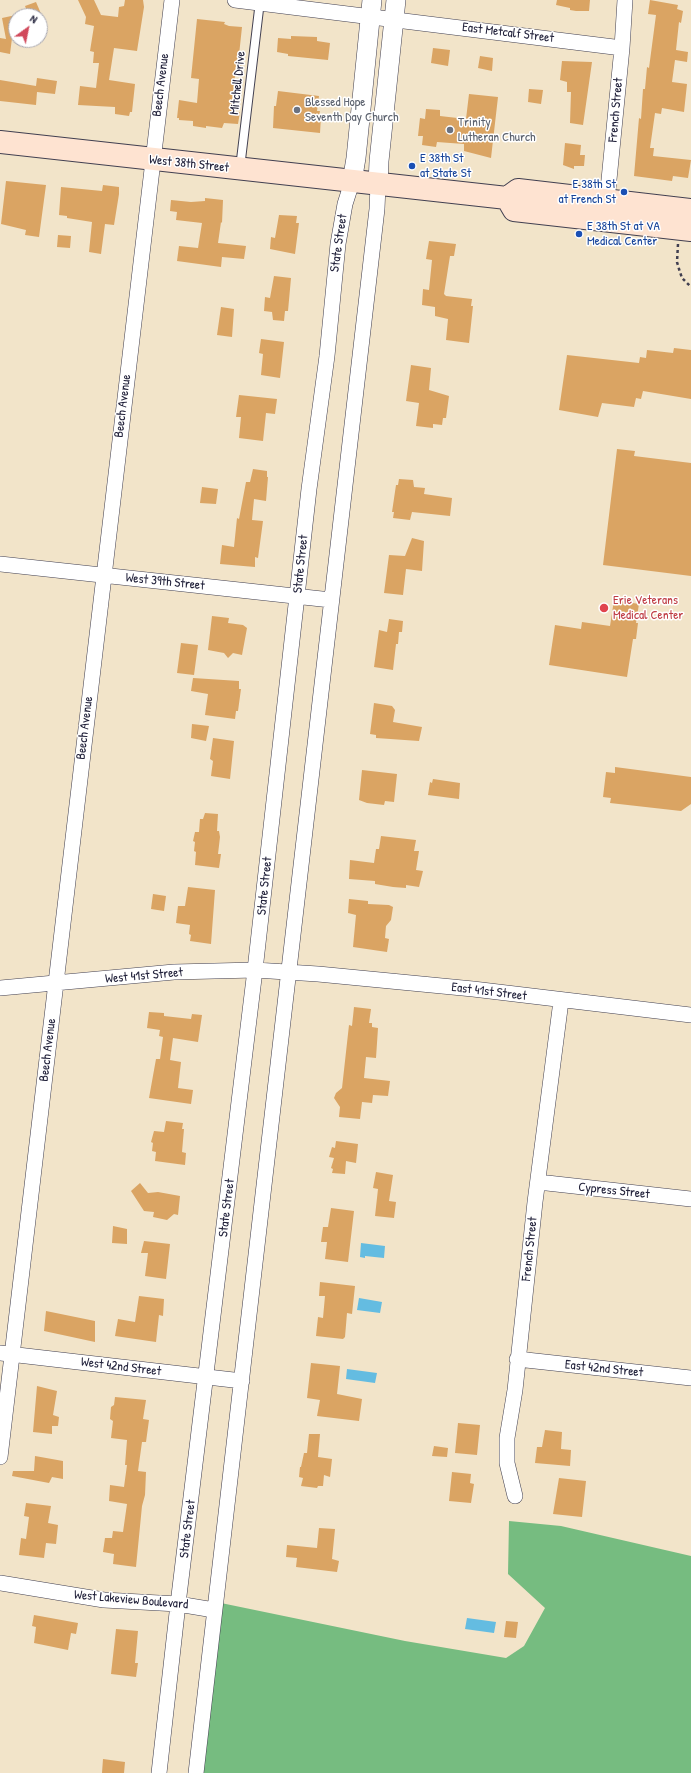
<!DOCTYPE html>
<html>
<head>
<meta charset="utf-8">
<style>
  body { margin:0 }
  #map { position:relative; width:691px; height:1773px; overflow:hidden; background:#f2e4c9; font-family:"Patrick Hand",sans-serif }
  canvas { display:block }
  .north { position:absolute; left:8px; top:8px; width:40px; height:40px; box-sizing:border-box; background:#fff; border:1px solid #a7a7b1; border-radius:50%; rotate:33deg; font-size:11px; font-weight:700; line-height:16px; text-align:center; color:#22223b }
  .north::after { content:''; display:block; margin:auto; width:14px; height:18px; background:#d1495b; clip-path:polygon(50% 0,100% 100%,50% 72%,0 100%) }
</style>
</head>
<body>
<div id="map">
<canvas width="691" height="1773"></canvas>
<div class="north">N</div>
</div>
<script>
const c = document.querySelector('canvas').getContext('2d');
c.lineJoin = 'round';
function fillPath(path, color) { c.fillStyle = color; c.fill(path, 'evenodd'); }
const shape = rows => new Path2D(rows.map(r => 'M' + r).join(''));
function strokePath(path, color, width, dash) { c.strokeStyle = color; c.lineWidth = width; c.lineCap = dash ? 'butt' : 'round'; c.setLineDash(dash || []); c.stroke(path); }
function drawText(font, color, halo, rows, align = 'center') {
  c.font = font + ' "Patrick Hand",sans-serif'; c.lineWidth = 3; c.setLineDash([]); c.textBaseline = 'middle'; c.strokeStyle = halo; c.fillStyle = color; for (const [text, x, y, turn = 0] of rows) {
    c.save(); c.translate(x, y); c.rotate((+turn || 0) * Math.PI / 180); c.textAlign = isNaN(turn) ? turn : align; if (halo) c.strokeText(text, 0, 0); c.fillText(text, 0, 0); c.restore();
  }
}
fillPath(shape([
  [509,1521,561,1526,691,1556,691,1773,201,1773,221,1603,405,1641,506,1658,524,1646,545,1608,508,1574]
]), '#76bc80');
fillPath(shape([
  [361,1243,385,1246,384,1258,365,1256,365,1258,360,1257],
  [359,1298,382,1302,380,1313,357,1310],
  [347,1369,377,1373,375,1383,346,1379],
  [467,1618,496,1622,494,1633,465,1629]
]), '#64bce1');
fillPath(shape([
  [78,0,94,0,101,15,118,17,119,7,124,6,125,0,143,0,144,7,137,51,114,48,109,80,135,84,132,112,130,112,129,116,115,114,115,107,78,105,80,86,96,88,99,63,93,63,94,52,90,51,94,26,85,24,86,17],
  [557,0,590,0,589,11,576,11,570,10,570,8,556,5],
  [650,0,678,5,677,9,683,11,681,23,679,22,676,50,688,52,687,62,675,60,672,82,687,84,684,112,662,108,661,114,655,113,650,148,654,148,653,156,691,160,688,178,673,176,672,181,634,176,639,118,641,119,643,89,645,89,647,67,649,68,656,15,648,14],
  [36,2,42,16,29,16,25,6],
  [16,15,16,30,13,30,10,54,0,52,0,38,6,39,2,18],
  [197,19,225,22,224,24,229,26,242,27,239,55,243,55,241,68,236,68,232,100,236,101,235,112,240,112,238,124,224,123,222,128,206,126,206,128,193,126,193,121,179,120,179,118,177,118,179,100,197,103,199,79,191,78],
  [291,36,317,37,317,41,330,43,328,60,288,56,288,54,277,52,278,38,291,39],
  [433,48,450,50,448,66,431,63],
  [480,56,493,58,492,71,478,68],
  [562,61,592,62,583,125,570,123,571,92,567,92,567,82,560,80],
  [37,78,57,81,55,94,37,92,36,105,0,101,0,80,36,86],
  [529,89,543,90,541,104,528,102],
  [278,91,319,96,317,111,320,111,319,116,321,116,320,133,273,128,274,106,276,106],
  [469,94,498,97,491,158,464,151,464,144,437,142,436,147,422,145,423,136,418,136,420,118,425,119,426,109,440,110,440,116,466,119],
  [565,143,581,145,580,155,585,155,584,166,574,166,574,169,563,165],
  [6,181,46,185,39,237,25,235,26,230,1,224],
  [103,185,119,187,119,194,114,225,105,224,101,254,89,252,92,222,67,218,67,216,59,215,61,187,102,191],
  [205,198,223,200,222,223,221,222,218,243,246,246,244,259,222,257,221,267,177,261,179,246,198,248,202,223,176,220,177,212,170,211,171,200,191,202,205,201],
  [279,215,297,216,296,223,299,223,295,254,270,249,271,237,275,238],
  [58,235,71,236,70,248,57,247],
  [429,241,456,244,454,256,450,256,444,294,446,296,472,299,471,306,473,306,469,343,446,340,448,319,435,316,435,307,422,305,423,289,429,290,432,260,426,259],
  [274,276,291,278,288,311,285,311,284,321,273,320,272,312,264,311,265,297,270,298],
  [221,307,234,309,232,337,217,335],
  [261,339,284,342,280,378,261,375,263,354,259,353],
  [674,348,691,350,691,399,643,391,641,399,636,398,634,407,602,403,598,417,559,410,567,355,639,363,640,357,646,358,647,350,673,353],
  [411,365,431,368,429,390,449,396,446,418,443,418,442,425,433,424,433,428,416,426,419,403,406,401],
  [239,395,277,399,275,414,266,413,263,441,239,438,241,417,236,417],
  [617,449,635,451,634,456,691,463,691,576,603,565],
  [253,469,267,471,267,477,268,477,266,501,254,499,252,520,263,521,258,558,255,557,255,567,220,564,222,545,234,547,237,518,239,519,246,482,250,482],
  [399,479,413,480,414,487,425,488,424,494,452,498,450,516,412,512,410,520,393,518,394,512,392,512,396,485,398,485],
  [202,487,218,489,216,504,200,503],
  [412,538,424,541,422,571,406,569,403,595,384,593,389,555,405,556],
  [614,600,639,604,636,623,638,623,636,639,633,639,627,677,549,665,555,625,581,629,582,622,610,626],
  [212,616,229,618,228,623,243,625,247,628,242,655,233,653,228,658,224,653,208,650],
  [389,619,403,621,402,632,399,632,398,644,396,644,393,670,374,667,379,630,387,632],
  [181,643,198,645,194,675,177,673],
  [193,678,239,681,239,689,241,689,238,711,236,711,235,719,205,715,208,694,191,691],
  [374,703,392,706,395,710,393,722,422,727,419,741,376,738,376,735,370,734],
  [192,724,209,726,206,741,191,738],
  [213,738,234,741,230,779,211,776,213,761,210,759],
  [615,767,691,777,691,804,681,811,610,803,611,798,603,797,606,772,615,773],
  [362,770,397,774,394,802,385,801,384,805,367,803,359,800],
  [433,779,460,783,459,799,428,795,430,782,432,783],
  [205,813,218,814,217,831,219,831,220,837,218,854,221,854,219,868,195,865,196,852,194,851,195,842,193,841,195,832,199,832,200,819,203,819],
  [381,836,416,840,414,851,419,851,416,870,423,871,419,887,406,885,406,888,393,887,375,884,375,881,349,879,350,860,374,863,376,849,379,849],
  [188,887,215,890,211,944,190,941,191,935,189,934,190,925,176,923,178,906,185,906],
  [153,894,166,896,164,911,151,909],
  [349,899,368,901,368,904,389,905,393,907,391,920,386,926,385,938,389,939,387,952,353,947,356,915,348,913],
  [354,1007,371,1009,369,1023,372,1023,372,1027,378,1028,376,1058,366,1057,364,1078,390,1081,388,1096,373,1095,372,1103,362,1102,360,1119,339,1117,340,1107,334,1098,336,1093,342,1088,349,1025,352,1026],
  [149,1012,164,1013,164,1016,191,1019,192,1014,202,1015,198,1042,173,1038,170,1060,181,1062,178,1088,193,1090,191,1104,149,1098,156,1059,160,1059,163,1037,159,1036,160,1030,147,1028],
  [166,1121,183,1123,182,1129,184,1129,182,1152,186,1153,185,1165,155,1161,156,1152,152,1151,153,1143,151,1142,154,1131,164,1132],
  [336,1141,358,1144,356,1163,346,1161,345,1174,332,1173,333,1169,331,1168,334,1158,329,1157,332,1147,335,1148],
  [376,1172,393,1175,389,1201,396,1202,394,1218,375,1216,378,1189,373,1188],
  [140,1183,148,1193,158,1192,180,1196,178,1215,174,1214,167,1220,153,1217,154,1212,144,1211,131,1191],
  [331,1208,354,1211,348,1262,325,1259,327,1242,321,1242,323,1227,328,1227],
  [113,1226,127,1229,127,1244,112,1243],
  [144,1241,170,1244,166,1279,145,1276,148,1253,141,1253],
  [320,1282,355,1286,352,1314,347,1313,345,1337,343,1339,316,1336,318,1317,323,1318,325,1296,319,1296],
  [139,1296,164,1299,163,1316,159,1315,156,1342,115,1336,118,1319,135,1322],
  [46,1311,95,1321,95,1342,44,1331],
  [311,1363,340,1366,337,1394,362,1399,359,1421,317,1416,320,1400,307,1398],
  [37,1386,57,1391,53,1415,59,1417,58,1426,52,1426,52,1434,33,1432],
  [115,1397,146,1400,143,1419,149,1420,146,1442,142,1442,138,1471,146,1472,145,1495,142,1506,136,1567,113,1564,114,1554,103,1552,105,1538,112,1538,113,1531,123,1532,127,1504,109,1501,110,1485,124,1487,127,1465,125,1465,127,1440,111,1438,113,1421,110,1419,111,1407,114,1405],
  [458,1423,480,1425,477,1455,455,1453],
  [545,1430,562,1432,561,1449,571,1450,570,1466,535,1463,537,1447,542,1447],
  [309,1434,320,1434,318,1457,332,1459,330,1477,324,1475,323,1486,318,1486,317,1488,301,1486,303,1478,299,1477,300,1467,301,1467,304,1453,307,1453],
  [434,1446,448,1448,447,1457,432,1456],
  [35,1456,63,1461,63,1479,52,1477,49,1483,12,1476,13,1471,34,1471],
  [452,1472,471,1474,470,1483,474,1484,471,1503,449,1501],
  [559,1478,586,1481,582,1517,553,1514],
  [26,1503,51,1506,48,1523,58,1525,56,1544,46,1543,44,1558,19,1555,21,1538,26,1539,29,1517,24,1516],
  [319,1528,335,1529,332,1559,339,1561,337,1572,296,1567,297,1558,286,1557,287,1545,317,1548],
  [34,1615,78,1623,76,1634,71,1633,68,1650,34,1643,36,1627,32,1626],
  [506,1621,518,1622,516,1638,504,1637],
  [116,1629,138,1631,135,1663,138,1663,136,1677,111,1674],
  [103,1759,125,1762,124,1773,102,1773]
]), '#daa463');
const service = shape([
  [240,168,260,1]
]);
const minor = shape([
  [235,0,622,48],
  [606,210,622,48,625,0],
  [0,564,331,600],
  [0,988,174,972,255,970,318,974,473,989,691,1015],
  [538,1182,691,1199],
  [0,1353,242,1381],
  [517,1359,691,1378],
  [0,1457,172,0],
  [515,1496,507,1463,507,1438,515,1390,535,1202,561,1001],
  [0,1583,104,1600,178,1604,214,1610],
  [159,1773,178,1604,255,970,309,489,327,356,338,244,345,204,352,182],
  [196,1773,377,209,378,185]
]);
const tertiary = shape([
  [352,182,356,158,372,0],
  [378,185,379,161,396,0]
]);
const secondary = shape([
  [0,142,507,198],
  [691,210,518,190,507,198,514,210,691,230]
]);
strokePath(service, '#413f50', 10);
strokePath(minor, '#413f50', 16);
strokePath(tertiary, '#413f50', 20);
strokePath(secondary, '#413f50', 24);
strokePath(shape([
  [678,244,677,262,679,269,682,278,691,287]
]), '#413f50', 2.5, [3, 3]);
strokePath(service, '#fff', 8);
strokePath(minor, '#fff', 15);
strokePath(tertiary, '#fff', 19);
strokePath(secondary, '#fee3d1', 22);
for (const [x, y, r, color] of [
  [297,110,4,"#6b7280"],
  [450,130,4,"#6b7280"],
  [412,166,4,"#1a4fb4"],
  [624,192,4,"#1a4fb4"],
  [579,234,4,"#1a4fb4"],
  [604,608,5,"#e0444e"]
]) { const dot = new Path2D(); dot.arc(x, y, r, 0, 2 * Math.PI); c.fillStyle = color; c.fill(dot); strokePath(dot, '#fff', 1.5); }
drawText('13px', '#22223b', '#fff', [
  ["East Metcalf Street",508,33,7],
  ["Mitchell Drive",238,83,-84],
  ["Beech Avenue",161,85,-83],
  ["French Street",616,110,-85],
  ["West 38th Street",189,164,6],
  ["State Street",339,243,-82],
  ["Beech Avenue",123,406,-83],
  ["State Street",301,564,-84],
  ["West 39th Street",165,582,6],
  ["Beech Avenue",85,728,-83],
  ["State Street",265,886,-84],
  ["West 41st Street",144,976,-5],
  ["East 41st Street",489,992,7],
  ["Beech Avenue",48,1050,-83],
  ["Cypress Street",614,1191,6],
  ["State Street",227,1208,-83],
  ["French Street",530,1249,-84],
  ["West 42nd Street",121,1367,7],
  ["East 42nd Street",604,1369,6],
  ["State Street",188,1529,-83],
  ["West Lakeview Boulevard",131,1600,5]
]);
drawText('13px', '#5b616d', '#fff', [
  ["Blessed Hope",305,103],
  ["Seventh Day Church",305,118],
  ["Trinity",458,123],
  ["Lutheran Church",458,138]
], 'left');
drawText('13px', '#164399', '#fff', [
  ["E 38th St",420,159],
  ["at State St",420,174],
  ["E 38th St",616,185,"right"],
  ["at French St",616,200,"right"],
  ["E 38th St at VA",587,227],
  ["Medical Center",587,242]
], 'left');
drawText('13px', '#be3a42', '#fff', [
  ["Erie Veterans",613,601],
  ["Medical Center",613,616]
], 'left');
</script>
</body>
</html>
